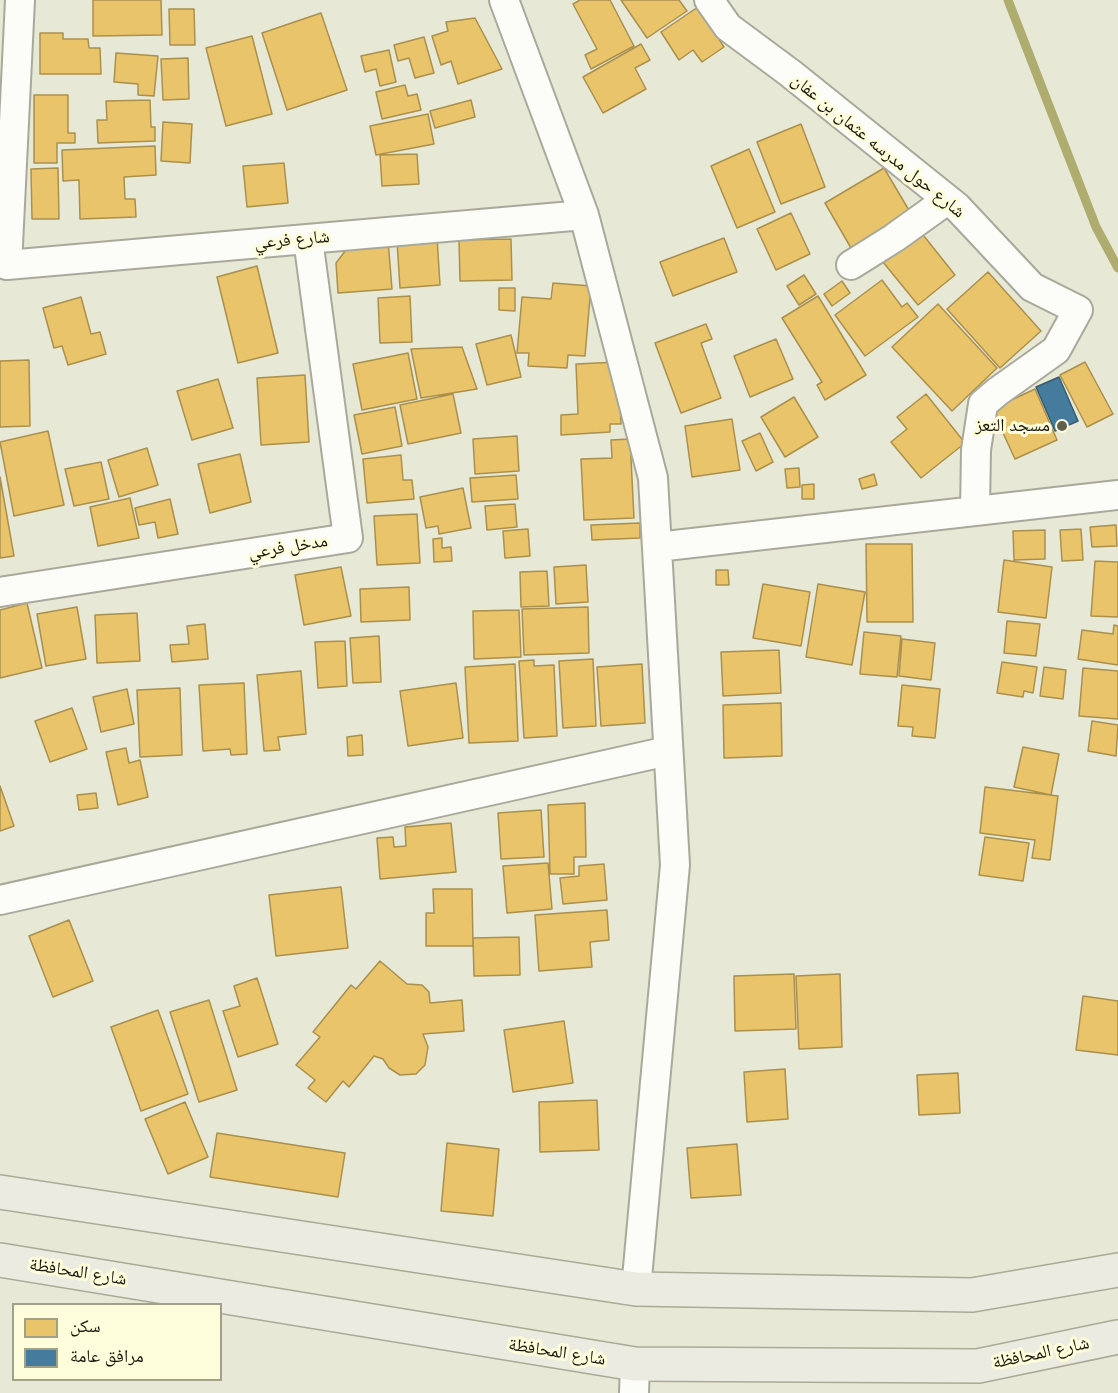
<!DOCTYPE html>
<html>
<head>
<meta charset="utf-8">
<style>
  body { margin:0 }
  #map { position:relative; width:1118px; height:1393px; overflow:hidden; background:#e8e8d6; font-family:"PT Sans","Noto Naskh Arabic",sans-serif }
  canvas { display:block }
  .legend { position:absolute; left:12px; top:1303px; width:210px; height:78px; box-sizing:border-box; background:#fefddb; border:2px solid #a2a187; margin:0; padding:8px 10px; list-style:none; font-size:18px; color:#17160a }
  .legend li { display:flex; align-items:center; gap:12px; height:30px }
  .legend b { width:30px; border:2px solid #a2a187 }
</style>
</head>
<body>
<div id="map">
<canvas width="1118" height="1393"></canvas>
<ul class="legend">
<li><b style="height:16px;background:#e9c46a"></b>سكن</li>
<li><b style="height:16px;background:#457b9d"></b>مرافق عامة</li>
</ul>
</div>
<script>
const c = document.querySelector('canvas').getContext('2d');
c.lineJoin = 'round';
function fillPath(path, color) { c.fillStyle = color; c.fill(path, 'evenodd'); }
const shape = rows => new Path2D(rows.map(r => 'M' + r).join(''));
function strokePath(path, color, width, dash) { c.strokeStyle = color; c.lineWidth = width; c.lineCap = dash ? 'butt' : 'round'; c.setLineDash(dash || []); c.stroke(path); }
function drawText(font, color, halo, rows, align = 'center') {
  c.font = font + ' "PT Sans","Noto Naskh Arabic",sans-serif'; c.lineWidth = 6; c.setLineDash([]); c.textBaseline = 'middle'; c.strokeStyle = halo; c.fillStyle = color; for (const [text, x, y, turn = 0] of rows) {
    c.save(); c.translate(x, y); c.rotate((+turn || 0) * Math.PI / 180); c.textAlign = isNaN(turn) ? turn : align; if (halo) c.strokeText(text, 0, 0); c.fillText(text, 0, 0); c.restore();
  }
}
const homes = shape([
  [93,0,161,0,162,35,93,36,93,0],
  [580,0,610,0,634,46,591,69,585,55,597,49,573,4,580,0],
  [621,0,679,0,687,11,647,38,621,0],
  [698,7,724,47,702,62,693,50,679,60,661,32,698,7],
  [169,9,194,9,195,45,170,45,169,9],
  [321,13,347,90,287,110,262,33,321,13],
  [475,18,502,69,458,84,451,61,441,65,432,36,448,31,446,22,475,18],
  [40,33,63,33,63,39,88,39,89,48,100,48,101,74,40,74,40,33],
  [252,36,272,114,226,126,206,48,252,36],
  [424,37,434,73,415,78,409,58,398,61,394,45,424,37],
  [641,44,650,60,635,68,646,89,603,113,583,77,641,44],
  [389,50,396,82,380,86,376,69,365,72,361,56,389,50],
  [116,53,158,56,154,96,138,95,138,84,114,82,116,53],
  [188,58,189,99,163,100,161,59,188,58],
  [405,85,408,96,417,94,421,110,382,119,376,92,405,85],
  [34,95,68,95,68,133,75,133,75,143,57,143,57,163,34,163,34,95],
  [150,100,151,127,155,127,155,141,98,143,97,120,107,120,106,101,150,100],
  [471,100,475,117,435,128,430,111,471,100],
  [428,114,434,144,376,155,370,126,428,114],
  [163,122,192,124,190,163,161,161,163,122],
  [801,124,825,187,781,204,757,142,801,124],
  [155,146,156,175,124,177,125,199,135,199,136,217,80,219,79,180,63,181,62,150,155,146],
  [749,149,775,212,737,228,711,166,749,149],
  [417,154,419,184,382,186,380,155,417,154],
  [284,163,288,203,247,207,243,166,284,163],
  [58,168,59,219,32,219,31,169,58,168],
  [884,168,910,212,851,248,825,203,884,168],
  [791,213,810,254,776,270,757,229,791,213],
  [920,231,955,275,918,305,883,262,920,231],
  [437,237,440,285,400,288,397,241,437,237],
  [724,238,737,272,673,296,660,262,724,238],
  [511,239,512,280,460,281,459,240,511,239],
  [388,240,392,289,338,293,336,263,352,242,388,240],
  [257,266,278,353,238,363,217,277,257,266],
  [988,272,1041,331,1000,368,947,309,988,272],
  [804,275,816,294,799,305,787,286,804,275],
  [882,280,902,307,907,303,918,317,865,356,835,315,882,280],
  [842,281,850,293,832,306,824,294,842,281],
  [553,283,591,286,585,356,568,355,567,368,528,366,529,353,517,353,522,297,551,299,553,283],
  [499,288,515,288,515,311,499,310,499,288],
  [410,296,412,342,380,343,378,298,410,296],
  [818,296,866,375,825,400,817,385,822,382,782,318,818,296],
  [81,297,91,334,100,332,106,354,68,365,62,346,54,348,43,308,81,297],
  [938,304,997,368,952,411,892,347,938,304],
  [706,324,712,339,701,343,721,398,681,413,655,343,706,324],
  [511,335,521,377,487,385,476,344,511,335],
  [776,339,793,379,750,397,734,356,776,339],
  [462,347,477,389,421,398,411,349,462,347],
  [408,353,417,399,362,410,353,364,408,353],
  [29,360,30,426,0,427,0,361,29,360],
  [618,362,621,424,610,424,610,432,561,435,561,415,578,414,576,364,618,362],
  [1085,362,1113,414,1087,427,1060,375,1085,362],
  [305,375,309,442,261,445,257,378,305,375],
  [218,379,233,428,192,440,177,391,218,379],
  [1035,389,1057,440,1015,459,992,409,1035,389],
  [453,394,461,433,408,444,400,405,453,394],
  [926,394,965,443,921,478,891,442,907,429,897,417,926,394],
  [794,397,818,437,785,457,761,417,794,397],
  [395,407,402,446,362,454,354,415,395,407],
  [732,419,740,470,692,477,685,426,732,419],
  [48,431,64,505,14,516,0,442,48,431],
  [760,433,773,462,756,471,742,441,760,433],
  [517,436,519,471,475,474,473,439,517,436],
  [630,439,634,518,584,520,581,459,612,458,611,440,630,439],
  [147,448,158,485,119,497,108,460,147,448],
  [240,454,251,502,210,513,198,464,240,454],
  [401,455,403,480,412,480,414,499,367,503,363,459,401,455],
  [101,462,109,499,74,506,65,469,101,462],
  [799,468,800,487,787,488,785,469,799,468],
  [874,474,877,485,862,489,859,479,874,474],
  [516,475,518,499,472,502,470,478,516,475],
  [0,477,14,556,0,558,0,477],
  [814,484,814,499,802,499,802,485,814,484],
  [463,488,471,528,439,534,438,526,426,528,420,497,463,488],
  [130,498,139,538,98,546,90,507,130,498],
  [170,499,178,534,158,538,155,522,139,525,135,508,170,499],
  [515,504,517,527,487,530,485,506,515,504],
  [417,514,420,563,377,565,374,516,417,514],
  [640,523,640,538,592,540,591,525,640,523],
  [1116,525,1117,546,1092,547,1090,527,1116,525],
  [528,529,530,556,505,558,503,531,528,529],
  [1081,529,1083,560,1062,561,1060,530,1081,529],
  [1045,530,1045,559,1014,560,1013,531,1045,530],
  [442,538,442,548,451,547,452,561,434,562,433,539,442,538],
  [866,544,912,544,913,622,867,622,866,544],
  [1004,560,1052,567,1046,618,998,612,1004,560],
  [1095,561,1118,562,1118,617,1091,616,1095,561],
  [586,565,588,602,556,604,554,567,586,565],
  [341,567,351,616,304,625,295,575,341,567],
  [716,570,728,570,729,585,716,585,716,570],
  [547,571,549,606,521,607,520,572,547,571],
  [763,584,810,592,801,646,753,638,763,584],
  [818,584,865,592,852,665,806,657,818,584],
  [409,587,410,620,361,622,360,589,409,587],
  [27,603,42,668,0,678,0,610,27,603],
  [77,607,86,659,46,666,37,614,77,607],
  [588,607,589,653,524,655,522,609,588,607],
  [519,610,521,657,474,659,473,611,519,610],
  [137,613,140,661,97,663,95,615,137,613],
  [1007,621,1040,624,1036,656,1004,653,1007,621],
  [205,624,208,659,172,662,170,645,189,644,187,626,205,624],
  [1114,625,1118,626,1118,665,1078,659,1082,630,1113,634,1114,625],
  [864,632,901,636,897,677,860,674,864,632],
  [379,636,381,682,353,683,350,638,379,636],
  [902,639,935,643,931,680,899,676,902,639],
  [345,641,347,686,318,688,315,642,345,641],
  [779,650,781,693,723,696,721,652,779,650],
  [593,659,596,726,563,728,559,661,593,659],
  [534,660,534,666,554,665,557,736,524,738,519,661,534,660],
  [1002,662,1037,667,1033,693,1024,691,1023,697,997,693,1002,662],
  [515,664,518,741,469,743,465,667,515,664],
  [642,664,645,723,601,726,597,667,642,664],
  [1044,667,1066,670,1063,699,1040,696,1044,667],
  [1083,668,1118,671,1118,719,1079,716,1083,668],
  [301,671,306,734,278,737,280,750,264,751,257,675,301,671],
  [244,683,247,754,231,755,230,749,203,751,199,685,244,683],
  [456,683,463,738,408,746,400,691,456,683],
  [902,685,940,689,935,738,912,736,913,727,898,726,902,685],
  [180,688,182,755,140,757,137,690,180,688],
  [127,689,134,724,101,732,93,697,127,689],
  [781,703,782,756,724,758,723,705,781,703],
  [72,708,87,749,50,762,35,721,72,708],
  [1092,721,1118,725,1116,756,1088,751,1092,721],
  [362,735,363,755,348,756,347,737,362,735],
  [1023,747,1059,754,1051,795,1014,787,1023,747],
  [126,748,129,763,140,760,148,797,118,805,106,752,126,748],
  [0,786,14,826,0,831,0,786],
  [985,787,1058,796,1050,860,1032,858,1035,840,980,833,985,787],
  [96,793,98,808,79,810,77,795,96,793],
  [585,803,586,857,574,857,574,874,550,874,548,805,585,803],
  [541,810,544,857,501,859,498,813,541,810],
  [451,823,456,872,380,879,377,838,393,837,394,847,406,846,405,827,451,823],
  [985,837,1029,843,1023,881,979,875,985,837],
  [548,863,552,909,507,913,503,866,548,863],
  [604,864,607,900,563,904,560,878,579,876,579,866,604,864],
  [341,887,348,948,276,956,269,895,341,887],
  [433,889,472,889,473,946,426,946,426,913,434,913,433,889],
  [607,910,609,940,590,942,592,967,539,971,535,915,607,910],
  [69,920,93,981,53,997,29,936,69,920],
  [519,937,520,975,474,976,473,938,519,937],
  [380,961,407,984,422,985,429,992,430,1003,462,1000,464,1031,423,1034,428,1047,425,1065,416,1074,400,1075,389,1068,383,1059,374,1056,349,1087,343,1081,326,1102,308,1088,315,1080,296,1065,320,1037,313,1032,351,985,356,989,380,961],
  [794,974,796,1029,735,1031,734,976,794,974],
  [840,974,842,1047,799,1049,796,976,840,974],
  [257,978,278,1044,238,1057,223,1011,240,1006,234,986,257,978],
  [1083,996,1118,1001,1118,1055,1076,1050,1083,996],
  [209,1000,237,1090,199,1102,170,1012,209,1000],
  [158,1010,188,1094,141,1111,111,1027,158,1010],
  [564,1021,573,1083,513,1092,504,1030,564,1021],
  [785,1069,788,1119,747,1122,744,1072,785,1069],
  [958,1073,960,1113,919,1115,917,1075,958,1073],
  [597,1100,599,1150,540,1152,539,1102,597,1100],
  [185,1102,208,1157,168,1174,145,1119,185,1102],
  [217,1133,345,1153,338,1197,210,1177,217,1133],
  [447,1143,499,1149,493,1216,441,1211,447,1143],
  [737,1144,741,1195,691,1198,687,1148,737,1144]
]);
fillPath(homes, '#e9c46a');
strokePath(homes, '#aa904d', 1.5);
const public = shape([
  [1059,377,1078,421,1055,431,1036,387,1059,377]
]);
fillPath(public, '#457b9d');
strokePath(public, '#375d71', 1.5);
strokePath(shape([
  [1008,0,1096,227,1118,268]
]), '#afac6f', 9);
const street = shape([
  [504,0,584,215,653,478,675,865,636,1289],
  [709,0,728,27,790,73,957,207,1032,287,1078,310,1056,350,997,392,983,404,976,450,975,510],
  [0,263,7,265,584,215],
  [7,265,20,0],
  [851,265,894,238,947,200],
  [657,547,1118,495],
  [0,592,348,538,308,239],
  [0,900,668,751],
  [634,1393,635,1364]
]);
const primary = shape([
  [0,1192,636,1289,972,1295,1118,1270],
  [0,1260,635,1364,978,1366,1118,1337]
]);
strokePath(street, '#a9a99b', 32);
strokePath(primary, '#abaa96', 36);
strokePath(street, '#fcfcf9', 28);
strokePath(primary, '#ecebe2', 33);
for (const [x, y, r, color] of [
  [1062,426,6,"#606051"]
]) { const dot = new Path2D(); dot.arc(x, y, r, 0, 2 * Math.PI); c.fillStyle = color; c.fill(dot); strokePath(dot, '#fefddb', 2); }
drawText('18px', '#17160a', '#fefddb', [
  ["شارع حول مدرسه عثمان بن عفان",878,146,39],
  ["شارع فرعي",292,240,-5],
  ["مدخل فرعي",288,547,-9],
  ["شارع المحافظة",78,1272,9],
  ["شارع المحافظة",557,1352,9],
  ["شارع المحافظة",1041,1353,-12]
]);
drawText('18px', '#17160a', '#fefddb', [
  ["مسجد التعز",1050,426]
], 'right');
</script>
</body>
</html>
